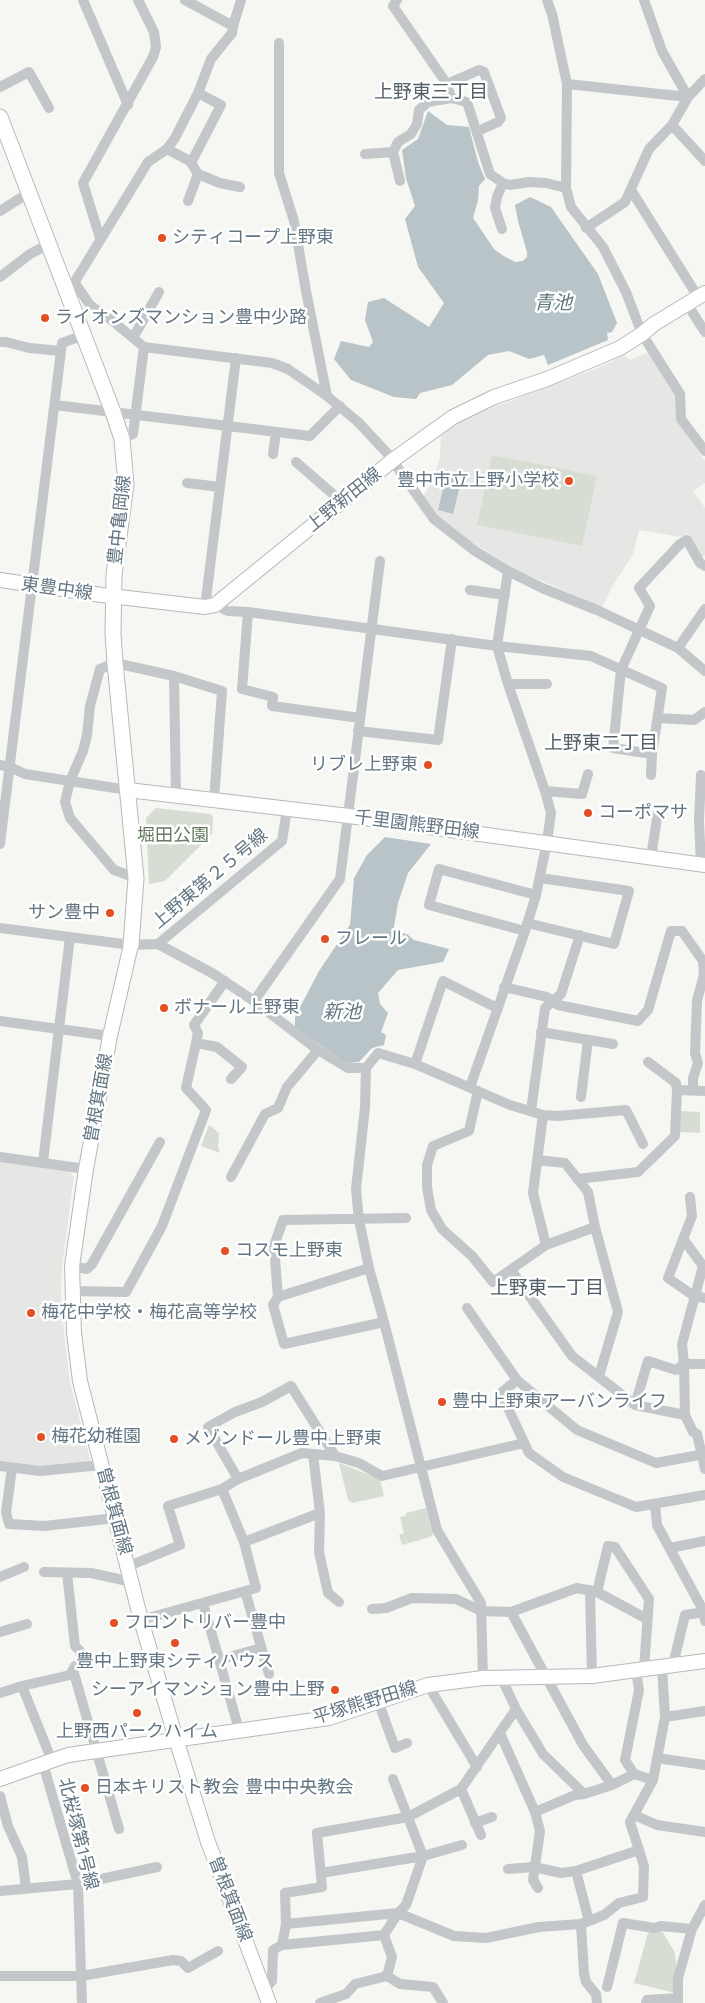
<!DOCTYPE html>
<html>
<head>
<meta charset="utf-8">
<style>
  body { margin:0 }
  canvas { display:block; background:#f6f6f2 }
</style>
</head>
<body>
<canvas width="705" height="2003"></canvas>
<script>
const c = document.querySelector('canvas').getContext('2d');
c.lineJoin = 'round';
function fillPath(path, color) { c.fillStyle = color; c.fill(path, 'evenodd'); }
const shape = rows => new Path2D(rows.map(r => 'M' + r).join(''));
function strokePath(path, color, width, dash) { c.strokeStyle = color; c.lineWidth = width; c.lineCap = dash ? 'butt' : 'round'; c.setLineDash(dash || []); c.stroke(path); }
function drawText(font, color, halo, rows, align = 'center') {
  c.font = font + ' "Work Sans","Noto Sans JP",sans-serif'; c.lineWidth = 5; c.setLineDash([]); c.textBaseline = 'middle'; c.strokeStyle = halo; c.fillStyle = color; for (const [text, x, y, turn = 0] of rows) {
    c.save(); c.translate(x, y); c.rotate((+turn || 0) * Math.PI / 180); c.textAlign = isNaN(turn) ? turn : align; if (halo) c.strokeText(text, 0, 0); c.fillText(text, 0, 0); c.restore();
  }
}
fillPath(shape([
  [649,352,676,393,676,419,705,461,705,483,693,491,705,508,705,555,703,557,699,557,689,533,682,537,639,530,633,554,612,587,602,607,514,569,455,531,436,515,423,497,434,478,440,457,441,432,465,418,600,367,624,355,630,360],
  [0,1162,69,1170,74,1177,62,1266,61,1291,64,1334,70,1382,91,1463,40,1468,0,1463]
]), '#e6e7e5');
fillPath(shape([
  [492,455,597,476,582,546,477,525],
  [156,808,211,814,213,818,212,834,165,881,149,884,146,818],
  [680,1111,700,1112,700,1133,680,1132],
  [209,1125,219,1133,218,1147,220,1153,201,1146],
  [339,1463,380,1479,384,1496,352,1503,348,1500],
  [426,1508,433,1536,402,1545,399,1535,404,1533,400,1517,406,1516,406,1513],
  [661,1929,675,1953,677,1971,675,1993,634,1983,648,1933]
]), '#d7ddd3');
fillPath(shape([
  [428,111,447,125,469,127,478,162,485,179,479,186,478,200,473,218,494,249,502,255,515,262,523,261,527,257,527,252,518,221,515,205,530,197,551,207,598,274,617,323,612,332,607,333,608,340,548,365,544,355,529,359,509,351,488,355,452,385,420,393,416,399,394,397,351,380,334,359,341,341,369,347,373,342,365,320,368,302,384,298,429,327,444,303,418,267,405,219,415,206,406,178,402,150,418,139],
  [447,471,463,474,453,514,438,510],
  [385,837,431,844,408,873,398,903,393,932,407,934,414,940,449,949,443,962,398,970,378,993,380,1004,388,1013,381,1032,386,1035,384,1045,372,1048,359,1062,347,1063,295,1028,295,1017,319,971,350,925,354,878,367,855]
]), '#b8c4c8');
const secondary = shape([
  [0,580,102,595,205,607,215,605,393,460,453,417,494,397,547,379,620,348,642,334,654,324,705,293],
  [128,790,349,816,705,865],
  [131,945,110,1036,86,1169,72,1266,74,1333,80,1381,141,1620,176,1739,208,1842,269,2003],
  [0,1779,68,1755,329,1718,428,1685,483,1678,592,1676,705,1661]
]);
const primary = shape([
  [0,117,113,412,122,439,126,484,114,575,113,634,115,663,136,878,131,945]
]);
strokePath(secondary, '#b3b9bd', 16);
strokePath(primary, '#b6babe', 17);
strokePath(shape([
  [83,0,128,105],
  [185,0,233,26,241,0],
  [397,0,393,6,447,84,451,98],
  [547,0,552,14,567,84,566,188,571,207,603,247,626,292,642,334,680,394,681,419,705,451],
  [279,43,279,173,294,221,306,291,327,396],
  [447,84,479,70,484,72,501,118,498,122,478,131],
  [567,84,688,97,662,51,644,0],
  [0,87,29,72,49,108],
  [672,125,705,161],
  [167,149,175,138,198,93],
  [393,152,400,181],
  [365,154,393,152,398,142,411,134,417,124,419,110,428,102,451,98,467,102,490,174,503,183,510,185,529,182,546,183,566,188],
  [191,163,221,105,198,93,211,59,232,33,233,26],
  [631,190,698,297],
  [188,201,198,174],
  [0,211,30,192],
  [586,228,625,202,649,149,672,125,688,97,705,79],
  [502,229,495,208,497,197,503,183],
  [100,238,83,183,153,57,156,47,154,32,138,0],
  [0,277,30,254,49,244],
  [75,283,90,305,110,319,144,347,272,363,288,369,327,396,358,422,388,454,434,519,475,551,508,571,542,588,597,610,678,648,705,671],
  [71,288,148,162,167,149,190,161,198,174,220,183,240,187],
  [687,304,705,332],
  [133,338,159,292],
  [0,342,6,342,29,348,61,351],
  [55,405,310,436,340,406],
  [122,439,133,434,144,347],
  [273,454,276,432],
  [296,462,342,502],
  [187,483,220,487],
  [470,590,505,595],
  [215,605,228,611,248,612,497,646,591,656,662,688,652,754,651,775],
  [205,607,236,358],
  [248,612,242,689,273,697,272,706,360,718],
  [678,648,705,609],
  [174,676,176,795],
  [508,684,547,684],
  [658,718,694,720,705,712],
  [358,731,438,740,452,639],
  [652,754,613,748,621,670,650,606,639,588,680,544,687,540,700,563,705,566],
  [0,765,10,767,25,774,128,790],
  [545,791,582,794,588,774],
  [0,844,62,343,84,335],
  [651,857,658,812],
  [701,864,699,821,701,775],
  [136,878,114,870,70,818,65,802,70,781,83,751,87,735,90,706,100,669,115,663,174,676,222,691,214,800],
  [527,923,614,944,629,891,540,878],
  [0,928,131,945,158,944,212,973,254,1001,318,1050,348,1068,366,1068,378,1053,415,1064,510,1105,543,1115,558,1116,626,1110,643,1144],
  [525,931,429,905,439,869,536,895],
  [158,944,282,841,287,809],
  [504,987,547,997,558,1005,638,1021,648,1010,671,931,682,931,703,961,704,974,697,1001,695,1053,698,1063,693,1078,693,1090],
  [254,1001,340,879,380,561],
  [0,1021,110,1036],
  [541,1032,613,1044],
  [196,1043,198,1033,194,1025,225,981],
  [648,1062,676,1083,677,1090],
  [415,1064,443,981,497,1008],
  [366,1068,365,1107,356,1189,359,1220,369,1268,384,1322,437,1530,481,1603,483,1678],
  [470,1087,525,931,536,895,547,842,551,813,545,791,508,684,497,646,508,571],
  [478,1091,469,1131,433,1146,427,1165,427,1187,431,1210,442,1229,472,1256,493,1282,546,1245,595,1227],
  [581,1097,588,1040],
  [531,1111,545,1008,561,994,580,935],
  [543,1115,533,1193,546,1245],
  [0,1157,86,1169],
  [537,1160,565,1163,588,1192,595,1227,618,1312,599,1376],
  [43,1162,70,937],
  [231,1177,265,1114,278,1108,287,1087,318,1050],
  [577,1179,638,1172,675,1136,677,1090,705,1091],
  [690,1197,692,1216,668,1278,694,1296,705,1298],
  [684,1240,703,1266,682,1344,684,1364,685,1415],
  [72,1266,87,1269,92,1264,160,1142],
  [369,1268,278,1297,274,1246,283,1220,406,1218],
  [511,1270,572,1356,635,1405,685,1415,693,1432,697,1434,705,1469],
  [72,1291,126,1292,162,1226,206,1110,186,1088,196,1043,217,1047,242,1067,231,1079],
  [278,1297,273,1305,284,1344,384,1322],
  [467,1308,517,1380,577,1430,656,1463,705,1454],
  [517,1380,501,1393,529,1453,563,1477,636,1507,705,1495],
  [635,1405,648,1361,676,1370,684,1364,705,1364],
  [313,1454,320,1513,319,1552,328,1593,339,1602],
  [0,1466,40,1471,102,1465],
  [12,1468,6,1512,9,1524,44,1526,116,1518],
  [238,1479,208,1427,235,1412,262,1402,291,1386,335,1456],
  [655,1504,657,1525,704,1612,705,1621],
  [244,1542,320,1513],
  [670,1548,705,1541],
  [129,1566,180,1545,168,1506,222,1489,238,1479,302,1453,335,1456,359,1463,382,1476,524,1443],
  [44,1572,91,1573,123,1580,132,1579],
  [0,1577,24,1567],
  [590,1590,592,1676],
  [245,1591,269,1674],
  [597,1592,608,1546,615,1547,649,1599,644,1669],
  [203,1603,239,1730],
  [372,1609,386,1608,412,1598,456,1599,481,1611,511,1612,577,1588,597,1592,647,1619],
  [511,1612,583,1745,612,1785],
  [141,1620,256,1588,244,1542,222,1489],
  [0,1632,27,1624],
  [219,1660,261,1648],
  [673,1665,685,1615,705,1612],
  [73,1670,119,1829],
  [502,1679,516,1709,543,1754,584,1794],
  [428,1685,477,1767],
  [22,1686,52,1761],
  [0,1693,22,1686,70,1675,75,1666,82,1662,80,1651,75,1646,67,1573],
  [378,1701,395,1748,407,1743],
  [665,1717,705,1711],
  [500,1733,535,1812,540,1831,533,1880,538,1888],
  [657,1758,705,1765],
  [43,1764,78,1884,82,2003],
  [634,1774,625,1760,639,1690,636,1670],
  [461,1789,481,1835],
  [0,1796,8,1826,22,1857,26,1888],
  [535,1812,575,1795,584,1794,612,1785,634,1774,653,1780],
  [634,1815,657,1825,705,1832],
  [475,1823,492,1817],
  [508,1869,534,1867,561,1873,576,1871,639,1850],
  [576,1871,589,1921],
  [321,1873,423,1856,462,1845],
  [0,1891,78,1884,157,1867],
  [286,1924,398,1913,454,1936,486,1938,539,1927,581,1924,604,1915,619,1903,643,1897,644,1866,630,1822,653,1780,665,1717,662,1667],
  [581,1924,584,1974,586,1982,596,1994,597,2003],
  [282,1945,384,1935],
  [0,1976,81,1976,173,1960,181,1961,188,1968,218,1951],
  [387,1976,392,1957,384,1935,398,1913,406,1905,423,1856,393,1779],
  [387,1976,400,1984,433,1987,443,2003],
  [607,1987,623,1923,654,1928,661,1926,692,1929],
  [264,1990,272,1981,273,1950,282,1945,286,1924,285,1893,322,1887,317,1833,408,1817,461,1789,516,1709],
  [320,2003,346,1994,355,1984,387,1976],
  [646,2003,647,2000,678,1998],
  [678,2003,678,1978,692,1929,705,1905]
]), '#c3c7ca', 10);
strokePath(secondary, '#fff', 14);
strokePath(primary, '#fff', 15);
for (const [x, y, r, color] of [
  [162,238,5,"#e54e23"],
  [45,318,5,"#e54e23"],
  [569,481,5,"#e54e23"],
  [428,765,5,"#e54e23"],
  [588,813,5,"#e54e23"],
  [110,913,5,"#e54e23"],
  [325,939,5,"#e54e23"],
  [164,1008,5,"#e54e23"],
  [225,1251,5,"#e54e23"],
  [31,1313,5,"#e54e23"],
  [442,1402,5,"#e54e23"],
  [41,1437,5,"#e54e23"],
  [174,1439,5,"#e54e23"],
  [114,1623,5,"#e54e23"],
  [175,1643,5,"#e54e23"],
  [335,1690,5,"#e54e23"],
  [137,1713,5,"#e54e23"],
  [85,1788,5,"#e54e23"]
]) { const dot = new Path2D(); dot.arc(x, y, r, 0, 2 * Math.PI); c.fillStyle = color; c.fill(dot); strokePath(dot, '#fff', 2); }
drawText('18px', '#647683', '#fff', [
  ["シティコープ上野東",172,238],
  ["ライオンズマンション豊中少路",55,318],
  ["豊中市立上野小学校",559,481,"right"],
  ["リブレ上野東",418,765,"right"],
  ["コーポマサ",598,813],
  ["サン豊中",100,913,"right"],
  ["フレール",335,939],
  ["ボナール上野東",174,1008],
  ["コスモ上野東",235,1251],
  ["梅花中学校・梅花高等学校",41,1313],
  ["豊中上野東アーバンライフ",452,1402],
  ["梅花幼稚園",51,1437],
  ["メゾンドール豊中上野東",184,1439],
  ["フロントリバー豊中",124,1623],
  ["豊中上野東シティハウス",175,1662,"center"],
  ["シーアイマンション豊中上野",325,1690,"right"],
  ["上野西パークハイム",137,1732,"center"],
  ["日本キリスト教会 豊中中央教会",95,1788]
], 'left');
drawText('18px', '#647683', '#fff', [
  ["上野新田線",344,500,-39],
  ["豊中亀岡線",120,520,-84],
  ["東豊中線",57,589,8],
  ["千里園熊野田線",417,825,7],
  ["上野東第２５号線",210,879,-40],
  ["曽根箕面線",99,1098,-80],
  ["曽根箕面線",114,1511,75],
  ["平塚熊野田線",365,1703,-17],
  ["北桜塚第1号線",78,1834,76],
  ["曽根箕面線",230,1899,69]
]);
drawText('18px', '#687b63', '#fff', [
  ["堀田公園",173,836]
]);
drawText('19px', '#525f68', '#fff', [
  ["上野東三丁目",431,92],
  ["上野東二丁目",601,743],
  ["上野東一丁目",547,1288]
]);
drawText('italic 19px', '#607880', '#fff', [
  ["青池",553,303],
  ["新池",342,1012]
]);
</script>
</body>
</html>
